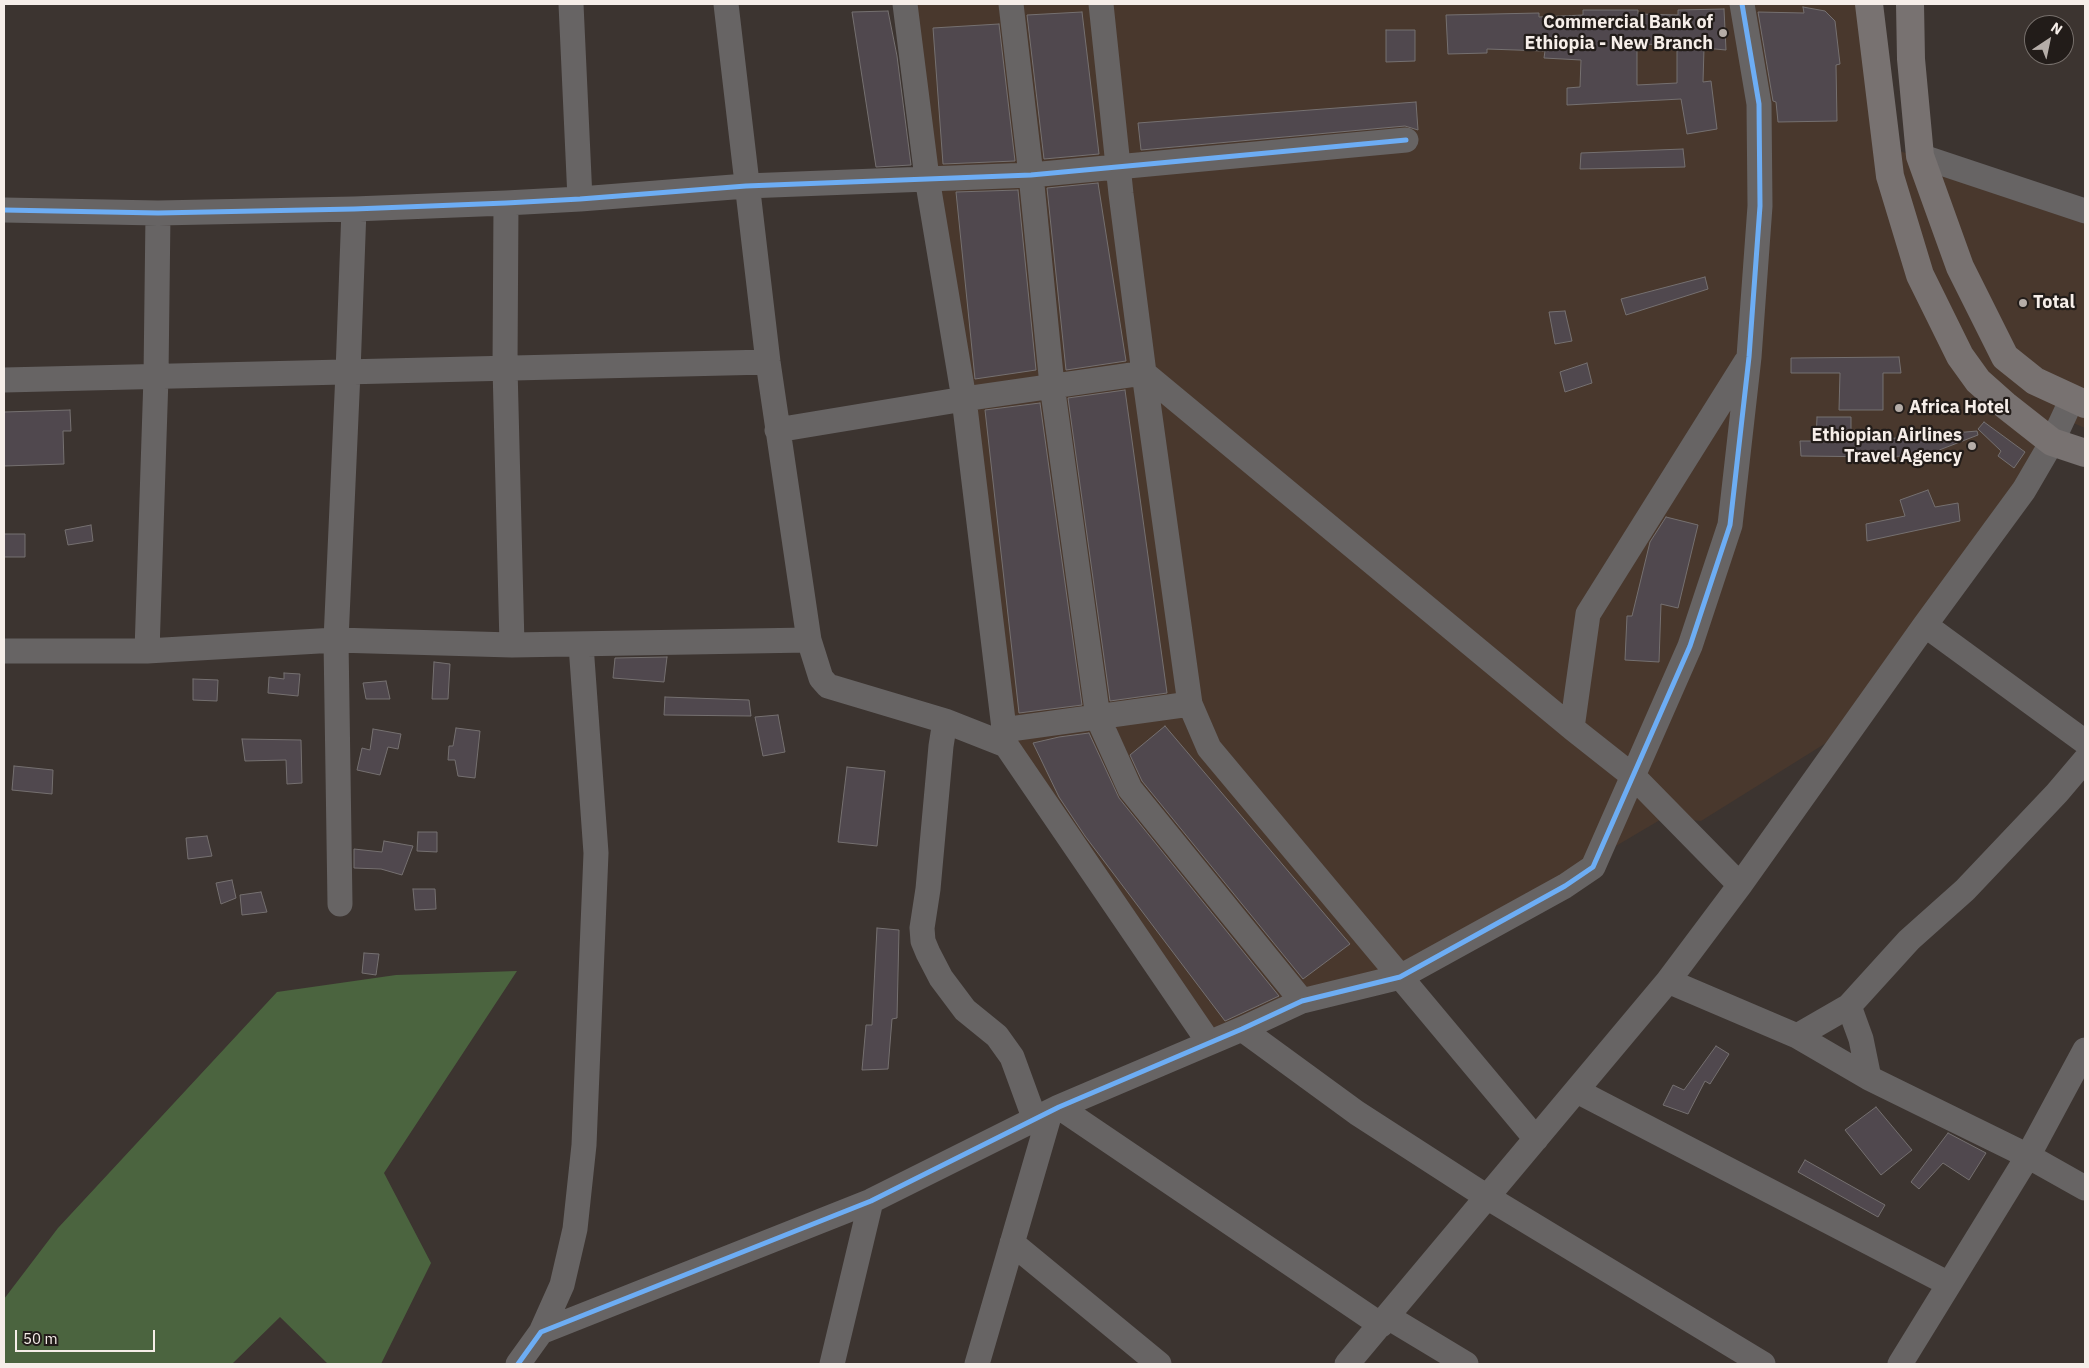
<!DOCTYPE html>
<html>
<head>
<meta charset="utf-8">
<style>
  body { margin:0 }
  #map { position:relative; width:2089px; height:1368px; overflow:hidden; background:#3c3430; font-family:"IBM Plex Sans",sans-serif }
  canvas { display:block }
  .frame { position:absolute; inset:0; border:5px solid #f6eee9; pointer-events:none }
  .north { position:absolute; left:2024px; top:15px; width:50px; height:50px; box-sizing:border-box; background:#221c19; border:1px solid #77706c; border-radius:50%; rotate:34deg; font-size:14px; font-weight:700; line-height:20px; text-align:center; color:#f6eee9 }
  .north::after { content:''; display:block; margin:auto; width:18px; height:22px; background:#b5ada8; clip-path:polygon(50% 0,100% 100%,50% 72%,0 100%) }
  .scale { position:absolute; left:15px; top:1330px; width:140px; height:22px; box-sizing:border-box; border:2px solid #f6eee9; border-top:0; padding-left:6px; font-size:15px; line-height:18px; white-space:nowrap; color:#f6eee9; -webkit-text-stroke:4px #221c19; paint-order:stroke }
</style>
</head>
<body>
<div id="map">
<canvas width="2089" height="1368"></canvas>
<div class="frame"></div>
<div class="north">N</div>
<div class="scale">50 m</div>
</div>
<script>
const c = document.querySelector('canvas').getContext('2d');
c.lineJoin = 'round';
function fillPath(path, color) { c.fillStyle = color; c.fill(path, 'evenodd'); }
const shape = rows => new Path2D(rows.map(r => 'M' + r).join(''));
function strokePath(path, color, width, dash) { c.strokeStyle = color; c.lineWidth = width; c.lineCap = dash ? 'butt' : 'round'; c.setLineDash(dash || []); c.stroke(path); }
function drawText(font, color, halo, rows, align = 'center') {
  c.font = font + ' "IBM Plex Sans",sans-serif'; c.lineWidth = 4.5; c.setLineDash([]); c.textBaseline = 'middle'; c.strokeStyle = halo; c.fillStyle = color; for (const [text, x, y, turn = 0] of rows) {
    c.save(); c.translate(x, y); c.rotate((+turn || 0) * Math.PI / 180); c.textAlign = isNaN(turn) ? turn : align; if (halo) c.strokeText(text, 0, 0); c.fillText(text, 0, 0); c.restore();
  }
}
fillPath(shape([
  [906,4,1881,4,1894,149,2085,215,2085,428,2064,419,1834,738,1701,821,1665,817,1577,869,1406,964,1217,1048,1006,736]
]), '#49382d');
fillPath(shape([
  [517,971,384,1173,431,1263,381,1364,328,1364,280,1317,232,1364,4,1364,4,1299,58,1228,277,992,396,975]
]), '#4b643f');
const building = shape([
  [1803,7,1825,11,1835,21,1840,64,1836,65,1837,121,1778,122,1776,102,1773,101,1758,12,1804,13,1803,7],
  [1724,9,1726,50,1704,48,1703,82,1711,81,1717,129,1687,134,1681,99,1567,105,1567,88,1580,87,1581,60,1544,58,1545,51,1487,49,1487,53,1448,54,1446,15,1539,13,1539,17,1583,15,1583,10,1638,10,1638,14,1678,15,1678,10,1724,9],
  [1637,44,1677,45,1677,83,1637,85,1637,44],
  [888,11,897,56,911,165,876,167,852,12,888,11],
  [1082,12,1099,154,1044,159,1027,15,1082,12],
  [999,24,1015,161,943,164,933,28,999,24],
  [1386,30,1415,30,1415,61,1386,62,1386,30],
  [1416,102,1418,130,1405,126,1141,150,1138,123,1416,102],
  [1683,149,1685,167,1580,169,1581,153,1683,149],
  [1098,183,1126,361,1066,370,1047,188,1098,183],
  [1018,190,1036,370,975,379,956,192,1018,190],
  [1705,277,1708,289,1626,315,1621,299,1705,277],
  [1565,311,1572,341,1555,344,1549,312,1565,311],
  [1899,357,1901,373,1883,373,1883,410,1839,410,1840,373,1791,373,1791,358,1899,357],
  [1587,363,1592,383,1565,392,1560,372,1587,363],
  [1125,390,1167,693,1110,701,1068,398,1125,390],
  [1040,403,1082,705,1019,713,985,410,1040,403],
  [70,410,71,431,63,431,64,464,4,466,4,412,70,410],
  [1817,417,1851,417,1851,442,1977,431,1978,435,1929,454,1888,457,1801,456,1800,441,1816,441,1817,417],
  [1984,422,2025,452,2014,468,1998,456,2001,451,1978,429,1984,422],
  [1928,490,1935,507,1958,503,1960,521,1867,541,1866,524,1905,516,1900,500,1928,490],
  [1666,517,1698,525,1678,608,1661,604,1659,662,1625,660,1627,616,1632,616,1650,542,1666,517],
  [91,525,93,541,68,545,65,530,91,525],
  [4,534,25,534,25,557,4,557,4,534],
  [667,657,664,682,613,678,615,658,667,657],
  [434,662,450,664,448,699,432,699,434,662],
  [284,673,300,674,298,696,268,693,269,677,284,679,284,673],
  [193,679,218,680,217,701,193,700,193,679],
  [386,681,390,699,366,699,363,683,386,681],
  [665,697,749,700,751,716,664,715,665,697],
  [778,715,785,752,763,756,755,717,778,715],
  [1165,726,1350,944,1303,979,1142,781,1130,755,1165,726],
  [456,728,480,731,475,778,458,776,455,760,448,760,449,746,453,746,456,728],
  [373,729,401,734,398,749,388,747,380,775,357,770,362,748,370,750,373,729],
  [1089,733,1119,798,1279,996,1225,1021,1085,836,1059,797,1033,743,1059,737,1089,733],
  [242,739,301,740,302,783,287,784,286,760,245,761,242,739],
  [14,766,53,770,52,794,12,790,14,766],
  [847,767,885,771,877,846,838,842,847,767],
  [418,832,437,832,437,852,417,851,418,832],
  [207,836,212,856,188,859,186,838,207,836],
  [384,841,413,846,402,875,381,869,354,868,354,849,382,852,384,841],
  [232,880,236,898,221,904,216,883,232,880],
  [413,889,435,889,436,909,415,910,413,889],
  [261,892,267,912,242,915,240,895,261,892],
  [877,928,899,930,897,1018,892,1019,888,1069,862,1070,866,1025,872,1025,877,928],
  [364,953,379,954,376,975,362,973,364,953],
  [1716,1046,1729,1054,1710,1084,1705,1081,1688,1114,1663,1105,1673,1085,1684,1090,1716,1046],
  [1876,1107,1912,1150,1881,1175,1845,1130,1876,1107],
  [1948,1133,1986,1153,1969,1180,1943,1163,1919,1189,1911,1182,1948,1133],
  [1805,1160,1885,1205,1878,1217,1798,1172,1805,1160]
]);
fillPath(building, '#50484e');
strokePath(building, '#757070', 1);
strokePath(shape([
  [571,4,580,199],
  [726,4,768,362,809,640],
  [905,4,927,178,964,399,1006,745,1208,1041],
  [1011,4,1031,175,1052,385,1098,718,1130,789,1302,1001],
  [1101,4,1121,194,1144,373,1190,704,1209,748,1536,1139],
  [1920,156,2085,211],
  [506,203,505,367,512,645],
  [4,210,158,213,354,209,506,203,580,199,746,186,1031,175,1406,140],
  [4,380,768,362],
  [777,430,964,399,1144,373,1572,728,1634,777,1740,885],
  [1925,625,2085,742],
  [4,651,147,651,336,640,512,645,809,640,821,678,828,686,945,721,1006,745],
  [147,651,156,377,158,213],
  [945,721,941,746,928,889,922,928,923,941,928,953,941,978,965,1010,997,1036,1012,1057,1035,1120],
  [1572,728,1588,614,1746,362],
  [1003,730,1190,704],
  [340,904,336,640,348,372,354,209],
  [1668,981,1797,1036,1869,1078,2028,1156,2085,1188],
  [1242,1029,1357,1113,1487,1197,1763,1364],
  [1797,1036,1849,1006],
  [1869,1078,1861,1039,1849,1006,1909,940,1965,890,2057,793,2085,760],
  [1577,1091,1949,1284],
  [1059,1107,1381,1325],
  [1012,1243,1159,1364],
  [1388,1317,1466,1364],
  [541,1332,562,1285,575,1229,584,1145,596,853,581,645],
  [518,1364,541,1332,871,1201,1059,1107,1242,1029,1302,1001,1400,977,1565,886,1593,867,1690,646,1730,525,1749,357,1760,206,1759,104,1742,4],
  [832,1364,871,1201],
  [977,1364,1050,1113],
  [1347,1364,1668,981,1740,885,1925,625,2024,490,2052,442,2072,399],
  [1900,1364,2028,1156,2085,1050]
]), '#676464', 25);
strokePath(shape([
  [1869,4,1890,176,1920,275,1960,356,1978,381,2005,405,2052,442,2085,453],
  [1910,4,1911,59,1920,156,1960,267,2005,357,2035,381,2085,404]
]), '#787271', 28);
strokePath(shape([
  [4,210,158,213,354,209,506,203,580,199,746,186,1031,175,1406,140],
  [518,1364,541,1332,871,1201,1059,1107,1242,1029,1302,1001,1400,977,1565,886,1593,867,1690,646,1730,525,1749,357,1760,206,1759,104,1742,4]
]), '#6dadf4', 5);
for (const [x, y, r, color] of [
  [1723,33,5,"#b5ada8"],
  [2023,303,5,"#b5ada8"],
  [1899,408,5,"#b5ada8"],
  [1972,446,5,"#b5ada8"]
]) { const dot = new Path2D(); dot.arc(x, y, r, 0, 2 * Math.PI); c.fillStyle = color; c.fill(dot); strokePath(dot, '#221c19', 2); }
drawText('bold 18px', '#f6eee9', '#221c19', [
  ["Commercial Bank of",1713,23],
  ["Ethiopia - New Branch",1713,44],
  ["Total",2033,303,"left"],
  ["Africa Hotel",1909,408,"left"],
  ["Ethiopian Airlines",1962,436],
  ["Travel Agency",1962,457]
], 'right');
</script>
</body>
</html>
